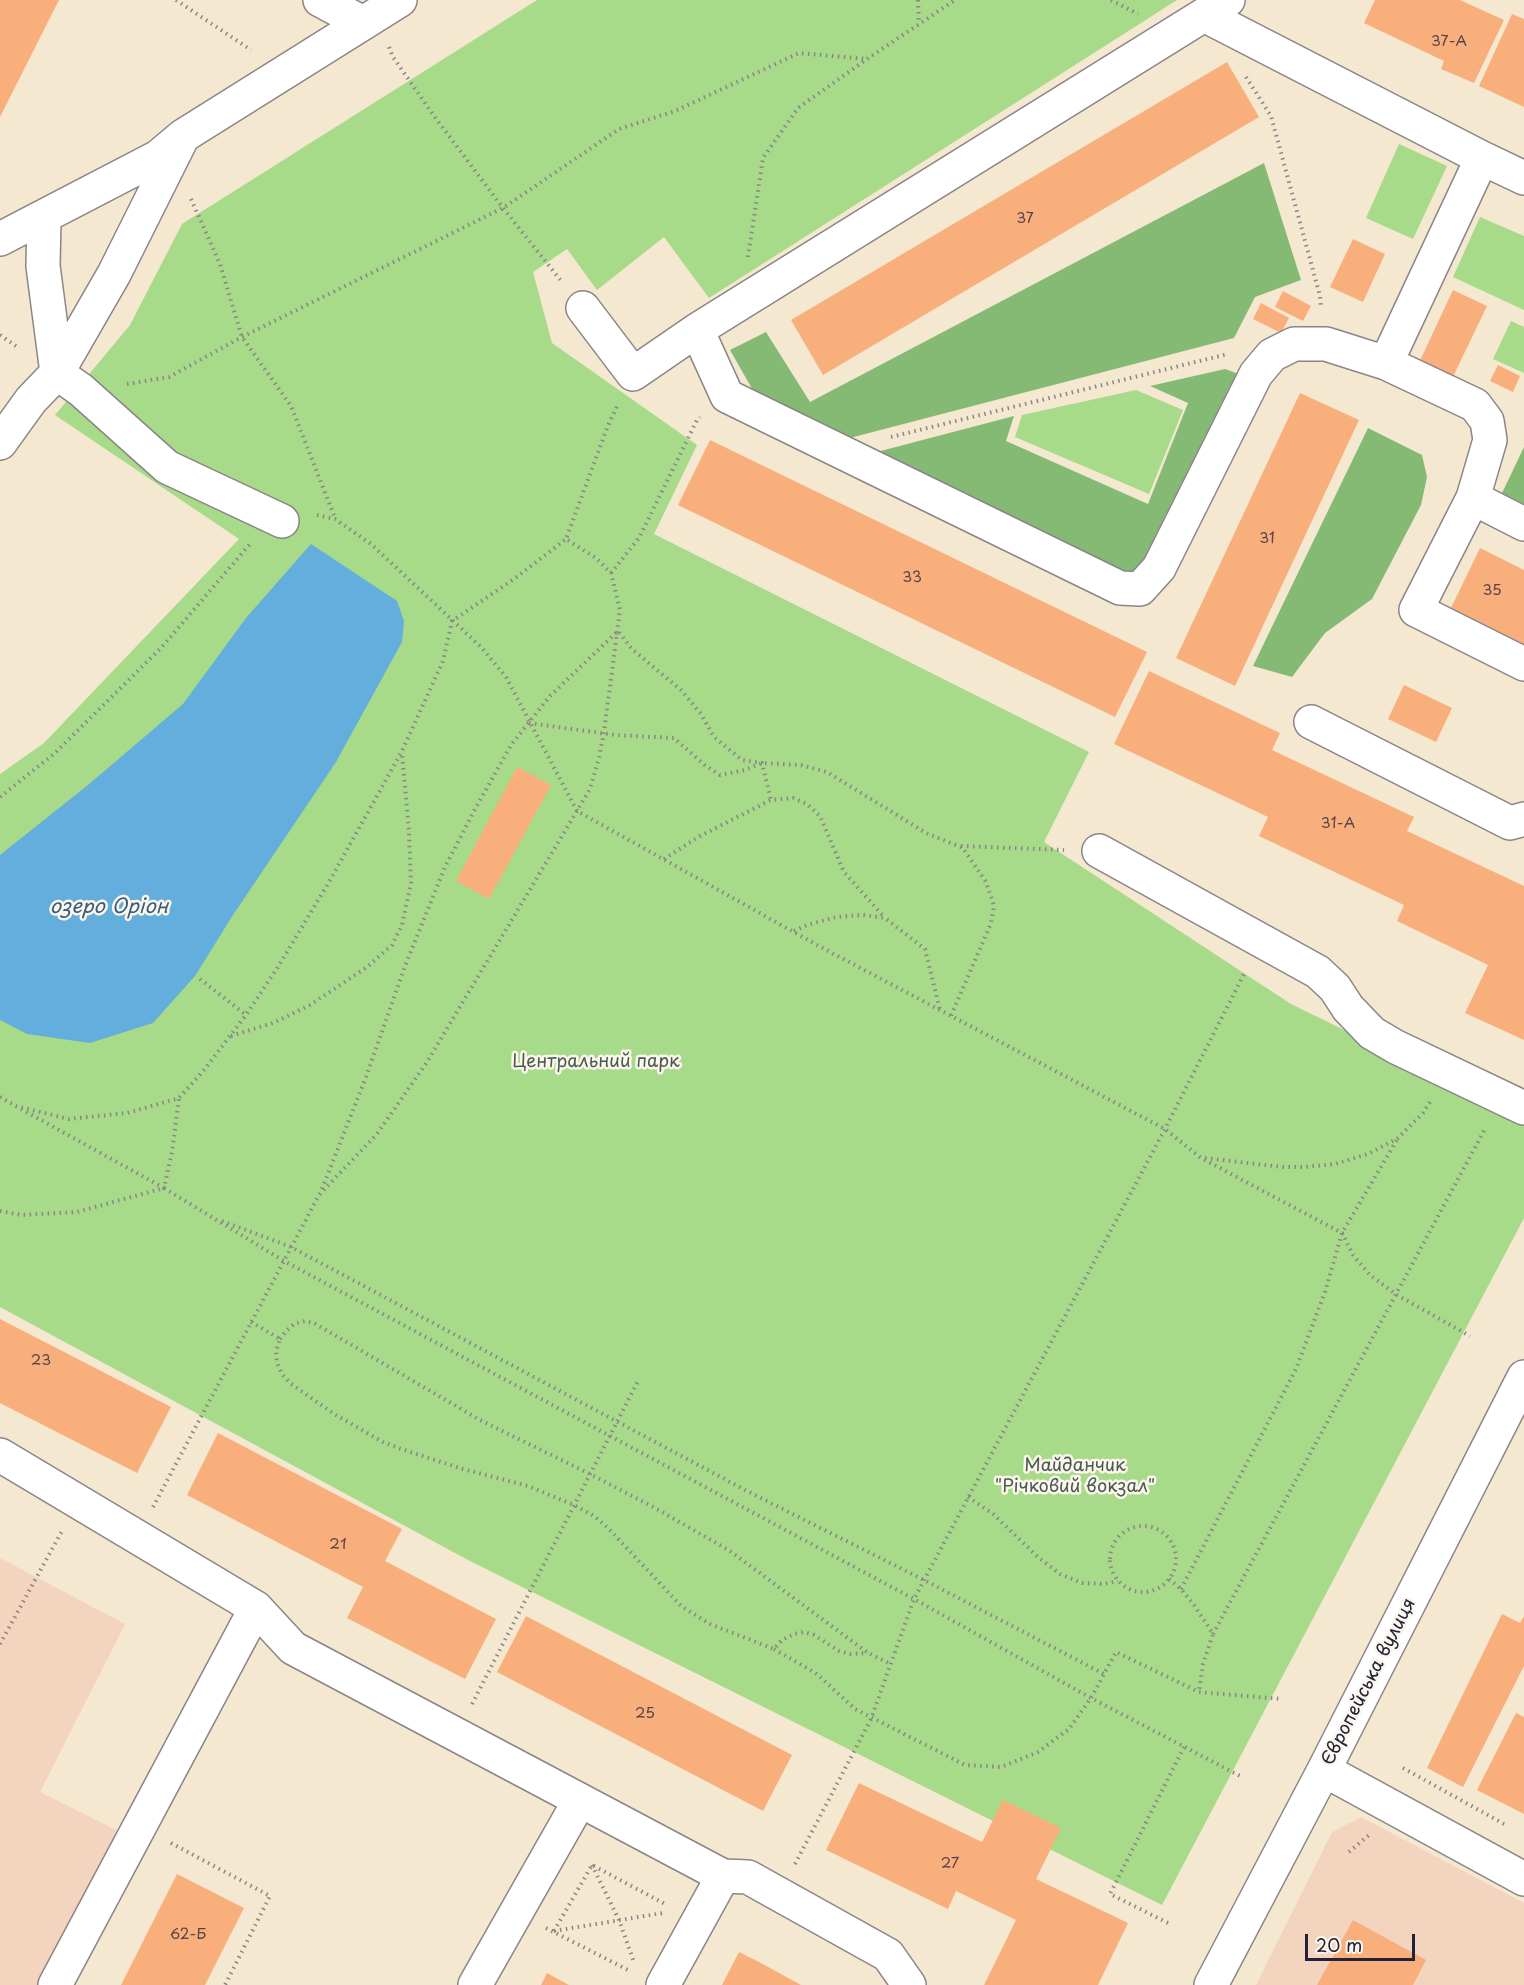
<!DOCTYPE html>
<html>
<head>
<meta charset="utf-8">
<style>
  body { margin:0 }
  #map { position:relative; width:1524px; height:1985px; overflow:hidden; background:#f4e8d0; font-family:"Playpen Sans",sans-serif }
  canvas { display:block }
  .scale { position:absolute; left:1305px; top:1934px; width:110px; height:27px; box-sizing:border-box; border:3px solid #22223b; border-top:0; padding-left:8px; font-size:18px; line-height:21px; white-space:nowrap; color:#22223b; -webkit-text-stroke:4px #fbf7ec; paint-order:stroke }
</style>
</head>
<body>
<div id="map">
<canvas width="1524" height="1985"></canvas>
<div class="scale">20 m</div>
</div>
<script>
const c = document.querySelector('canvas').getContext('2d');
c.lineJoin = 'round';
function fillPath(path, color) { c.fillStyle = color; c.fill(path, 'evenodd'); }
const shape = rows => new Path2D(rows.map(r => 'M' + r).join(''));
function strokePath(path, color, width, dash) { c.strokeStyle = color; c.lineWidth = width; c.lineCap = dash ? 'butt' : 'round'; c.setLineDash(dash || []); c.stroke(path); }
function drawText(font, color, halo, rows, align = 'center') {
  c.font = font + ' "Playpen Sans",sans-serif'; c.lineWidth = 5; c.setLineDash([]); c.textBaseline = 'middle'; c.strokeStyle = halo; c.fillStyle = color; for (const [text, x, y, turn = 0] of rows) {
    c.save(); c.translate(x, y); c.rotate((+turn || 0) * Math.PI / 180); c.textAlign = isNaN(turn) ? turn : align; if (halo) c.strokeText(text, 0, 0); c.fillText(text, 0, 0); c.restore();
  }
}
fillPath(shape([
  [0,1558,125,1624,40,1792,120,1832,38,1985,0,1985],
  [1361,1817,1524,1903,1524,1985,1256,1985,1332,1832]
]), '#f3d4bf');
fillPath(shape([
  [537,0,1177,0,709,298,664,237,597,290,567,249,533,272,552,343,697,445,654,534,1089,752,1044,842,1291,1004,1524,1118,1524,1218,1162,1905,468,1560,0,1307,0,774,44,743,239,539,55,415,130,325,182,224],
  [1399,144,1447,166,1413,239,1366,218],
  [1480,217,1524,236,1524,310,1453,277],
  [1511,321,1524,327,1524,373,1493,359],
  [1136,390,1183,410,1149,494,1015,437,1022,415]
]), '#a7da89');
fillPath(shape([
  [1264,163,1301,280,1255,297,1234,338,842,440,759,401,730,350,766,332,810,402],
  [1225,369,1244,376,1144,565,1131,573,1118,573,873,453,1014,416,1006,441,1148,504,1188,403,1150,386],
  [1368,428,1422,455,1427,477,1421,505,1372,599,1325,633,1292,677,1253,666],
  [1524,447,1524,504,1502,493]
]), '#85ba75');
fillPath(shape([
  [311,544,397,601,404,621,402,642,336,762,233,915,195,976,153,1023,90,1043,27,1034,0,1020,0,855,88,785,183,704,246,618]
]), '#63aedc');
fillPath(shape([
  [0,0,59,0,0,117],
  [1375,0,1460,0,1504,20,1474,83,1441,69,1444,61,1364,23],
  [1512,14,1524,19,1524,107,1479,86],
  [1227,62,1259,117,823,375,791,320],
  [1353,239,1385,254,1363,302,1330,287],
  [1453,290,1487,306,1450,383,1417,367],
  [1283,291,1311,306,1303,321,1275,307],
  [1261,303,1289,318,1281,333,1253,319],
  [1498,365,1520,376,1513,392,1490,381],
  [1300,393,1359,420,1235,686,1176,658],
  [710,440,1147,652,1115,717,678,505],
  [1480,548,1524,570,1524,650,1449,612],
  [1149,671,1280,733,1272,750,1414,817,1407,831,1524,886,1524,1040,1465,1013,1488,965,1397,921,1404,905,1259,836,1268,817,1114,744],
  [1404,685,1452,708,1436,742,1388,719],
  [517,767,551,785,489,899,456,881],
  [0,1319,171,1407,137,1473,0,1403],
  [218,1433,402,1529,385,1561,496,1619,465,1679,347,1618,363,1587,187,1495],
  [1502,1614,1520,1623,1524,1616,1524,1666,1463,1787,1427,1768],
  [526,1616,792,1755,763,1811,497,1672],
  [1516,1713,1524,1717,1524,1814,1477,1790],
  [859,1783,982,1842,1003,1800,1061,1828,1036,1879,1128,1923,1098,1985,984,1985,1016,1920,956,1891,948,1909,826,1850],
  [177,1874,244,1908,205,1985,121,1985],
  [1353,1920,1426,1960,1413,1985,1317,1985],
  [739,1952,761,1963,801,1985,722,1985],
  [547,1973,569,1985,541,1985]
]), '#f9af7c');
const minor = shape([
  [320,0,363,23],
  [1228,0,697,330,727,396,1120,588,1140,589,1159,568,1256,374,1272,355,1294,344,1326,344,1386,363],
  [1204,15,1482,158],
  [183,136,114,274,57,373,81,390,167,467,282,521],
  [0,239,158,157,183,136,400,0],
  [583,308,633,374,697,330],
  [0,443,31,400,57,373,43,266,44,217],
  [1473,498,1490,440,1487,421,1475,405,1386,363,1482,158,1524,178],
  [1524,524,1473,498,1416,610,1524,664],
  [1311,722,1510,823,1524,819],
  [1099,851,1318,972,1335,988,1348,1008,1372,1033,1396,1047,1524,1108],
  [0,1455,256,1608,293,1648,723,1876,748,1877,888,1955,909,1985],
  [1324,1770,1524,1879],
  [55,1985,256,1608],
  [475,1985,580,1800],
  [663,1985,723,1876],
  [1211,1985,1324,1770,1524,1377]
]);
strokePath(minor, '#8b8586', 36);
strokePath(shape([
  [176,0,251,50],
  [918,0,919,24],
  [1111,0,1138,14],
  [389,47,393,57,434,116,503,208,562,282],
  [1246,77,1271,116,1320,296,1321,308],
  [191,199,220,264,242,337,291,406,335,518],
  [748,257,763,158,798,108,867,59,955,0],
  [0,335,16,346],
  [127,384,169,377,242,337,503,208,619,129,675,111,799,53,867,59],
  [891,437,1228,354],
  [317,515,335,519,371,544,481,647,506,677,577,811,817,945,1165,1129,1201,1158,1342,1233,1353,1255,1370,1275,1397,1295,1470,1336],
  [611,573,639,538,697,420,700,417],
  [529,723,615,735,674,738,706,766,720,775,745,770,762,763,801,765,827,772,926,833,963,848,986,882,994,906,991,923,951,1016],
  [0,797,55,753,161,648,250,544],
  [961,846,1064,850],
  [664,859,700,836,771,800,793,798,807,804,820,816,844,872,885,918],
  [794,931,807,925,836,917,863,915,885,918,925,949,940,1010],
  [200,979,246,1015],
  [231,1036,273,1023,310,1005,367,967,392,945,402,925,411,883,409,831,402,753],
  [0,1097,16,1106,69,1119,127,1113,179,1098,204,1070,246,1015,278,967,329,882,402,751,443,661,452,621,514,579,566,539],
  [21,1109,164,1188,172,1152,179,1098],
  [1205,1158,1282,1167,1305,1167,1335,1164,1368,1154,1398,1138,1423,1113,1430,1102],
  [322,1189,366,1077,405,966,445,867,474,811,511,745,550,696,618,631,632,649,681,690,701,714,714,737,742,760,762,763,771,800],
  [0,1211,22,1215,77,1212,164,1188,284,1261,914,1599,1091,1698,1242,1777],
  [222,1221,291,1247,745,1490,924,1580,1104,1674],
  [251,1322,280,1339,276,1351,277,1363,282,1374,290,1383,334,1414,383,1442,401,1449,463,1469,528,1486,574,1505,594,1516,608,1528,681,1606,710,1624,774,1649,782,1640,794,1634,804,1632,814,1635,839,1651,850,1654,868,1653],
  [280,1339,286,1331,294,1324,305,1321,314,1323,480,1420,590,1474,657,1509,730,1551,868,1653,891,1664],
  [968,1497,993,1514,1039,1558,1060,1574,1082,1583,1104,1584,1118,1581],
  [153,1507,319,1195,377,1134,427,1062,590,789,599,758,604,732,620,610,611,573,596,558,566,539,607,428,618,404],
  '1110 1559a33 33 0 1 1 66 0a33 33 0 1 1-66 0Z',
  [1169,1579,1181,1589,1194,1605,1213,1634,1203,1664,1199,1692],
  [1181,1589,1296,1369,1325,1292,1342,1233,1398,1138],
  [1213,1634,1486,1127],
  [0,1644,62,1531],
  [774,1649,817,1674,855,1709,965,1765,1001,1767,1038,1752,1069,1729,1091,1698,1116,1652,1199,1692,1282,1699],
  [472,1704,639,1379],
  [1403,1768,1504,1824],
  [171,1843,270,1896,225,1985],
  [1349,1852,1369,1835],
  [795,1864,871,1719,914,1599,1165,1129,1245,972],
  [592,1865,619,1920,634,1962],
  [1168,1923,1110,1894,1184,1747],
  [546,1928,630,1971],
  [554,1931,663,1913],
  [554,1931,592,1865,667,1905]
]), '#8b8586', 4, [1.5, 4.5]);
strokePath(minor, '#fff', 33);
drawText('15px', '#58454b', null, [
  ["37-А",1449,42],
  ["37",1025,219],
  ["31",1267,539],
  ["33",912,578],
  ["35",1492,591],
  ["31-А",1338,824],
  ["23",41,1361],
  ["21",338,1545],
  ["25",645,1714],
  ["27",950,1864],
  ["62-Б",188,1935]
]);
drawText('18px', '#4a5952', '#fbf7ec', [
  ["Центральний парк",596,1062],
  ["Майданчик",1075,1466],
  ["\"Річковий вокзал\"",1075,1487]
]);
drawText('18px', '#22223b', '#fbf7ec', [
  ["Європейська вулиця",1369,1682,-63]
]);
drawText('italic 20px', '#3c5a7b', '#fbf7ec', [
  ["озеро Оріон",109,907]
]);
</script>
</body>
</html>
